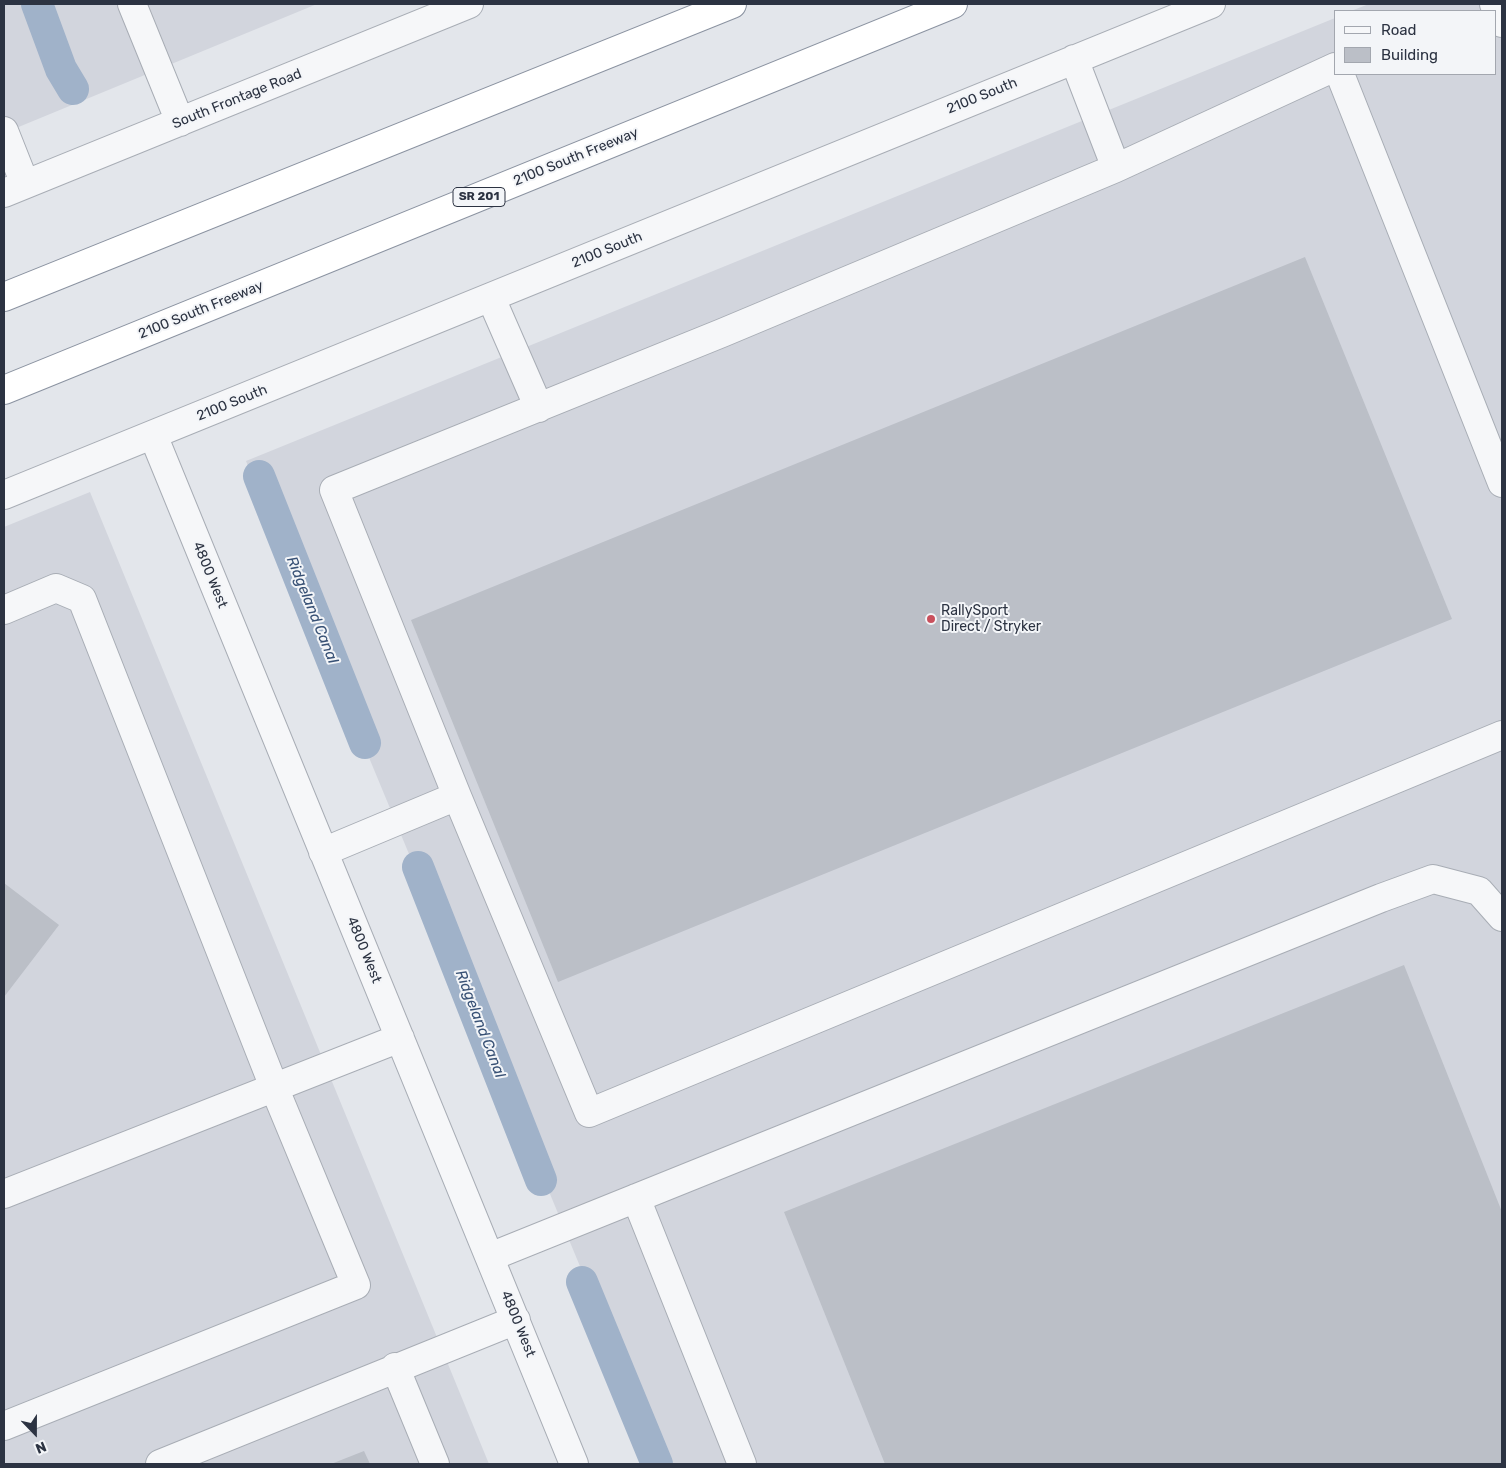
<!DOCTYPE html>
<html>
<head>
<meta charset="utf-8">
<style>
  body { margin:0 }
  #map { position:relative; width:1506px; height:1468px; overflow:hidden; background:#e3e6eb; font-family:Rubik,sans-serif }
  canvas { display:block }
  .frame { position:absolute; inset:0; border:5px solid #2c3342; pointer-events:none }
  .legend { position:absolute; left:1334px; top:10px; width:162px; height:65px; box-sizing:border-box; background:#f3f5f8; border:1px solid #a3a7af; margin:0; padding:6px 9px; list-style:none; font-size:15px; color:#2c3342 }
  .legend li { display:flex; align-items:center; gap:10px; height:25px }
  .legend b { width:25px; border:1px solid #a3a7af }
  .north { position:absolute; left:10px; top:1408px; width:50px; height:50px; -webkit-text-stroke:4px #f3f5f8; paint-order:stroke; rotate:158deg; font-size:14px; font-weight:700; line-height:20px; text-align:center; color:#2c3342 }
  .north::after { content:''; display:block; margin:auto; width:18px; height:22px; background:#2c3342; clip-path:polygon(50% 0,100% 100%,50% 72%,0 100%) }
</style>
</head>
<body>
<div id="map">
<canvas width="1506" height="1468"></canvas>
<div class="frame"></div>
<ul class="legend">
<li><b style="height:6px;background:#f6f7f9"></b>Road</li>
<li><b style="height:14px;background:#bbbfc7"></b>Building</li>
</ul>
<div class="north">N</div>
</div>
<script>
const c = document.querySelector('canvas').getContext('2d');
c.lineJoin = 'round';
function fillPath(path, color) { c.fillStyle = color; c.fill(path, 'evenodd'); }
const shape = rows => new Path2D(rows.map(r => 'M' + r).join(''));
function strokePath(path, color, width, dash) { c.strokeStyle = color; c.lineWidth = width; c.lineCap = dash ? 'butt' : 'round'; c.setLineDash(dash || []); c.stroke(path); }
function drawText(font, color, halo, rows, align = 'center') {
  c.font = font + ' Rubik,sans-serif'; c.lineWidth = 4; c.setLineDash([]); c.textBaseline = 'middle'; c.strokeStyle = halo; c.fillStyle = color; for (const [text, x, y, turn = 0] of rows) {
    c.save(); c.translate(x, y); c.rotate((+turn || 0) * Math.PI / 180); c.textAlign = isNaN(turn) ? turn : align; if (halo) c.strokeText(text, 0, 0); c.fillText(text, 0, 0); c.restore();
  }
}
fillPath(shape([
  [4,4,317,4,4,133],
  [1369,4,1502,4,1502,1464,662,1464,246,461,1335,18,1335,74,1495,74,1495,11,1351,11],
  [90,492,489,1464,4,1464,4,527]
]), '#d2d5dd');
strokePath(shape([
  [37,4,61,69,73,89],
  [259,476,365,743],
  [418,867,541,1180],
  [582,1282,657,1464]
]), '#a0b2c9', 32);
fillPath(shape([
  [1305,257,1452,619,558,982,411,620],
  [4,883,59,925,4,997],
  [1404,965,1502,1212,1502,1464,885,1464,784,1212],
  [364,1451,370,1464,331,1464]
]), '#bbbfc7');
const minor = shape([
  [132,4,180,122],
  [1494,4,1502,23],
  [1074,59,1116,168],
  [1335,67,1116,168,722,333,334,490,457,796,589,1113,1502,735],
  [1340,74,1502,483],
  [4,131,25,184],
  [4,193,469,4],
  [491,298,539,408],
  [153,435,574,1464],
  [4,495,1211,4],
  [4,610,56,588,82,599,274,1087,356,1285,4,1426],
  [323,852,457,796],
  [4,1194,400,1038],
  [636,1198,742,1464],
  [490,1257,1381,898,1433,879,1479,891,1502,917],
  [395,1367,435,1464],
  [160,1464,516,1320]
]);
const highway = shape([
  [4,297,732,4],
  [4,390,953,4]
]);
strokePath(minor, '#a8adb5', 30);
strokePath(highway, '#8b93a1', 30);
strokePath(minor, '#f6f7f9', 28);
strokePath(highway, '#fff', 28);
for (const [x, y, r, color] of [
  [931,619,5,"#c9505d"]
]) { const dot = new Path2D(); dot.arc(x, y, r, 0, 2 * Math.PI); c.fillStyle = color; c.fill(dot); strokePath(dot, '#f3f5f8', 2); }
for (const [x, y, w] of [
  [479,197,52]
]) { const box = new Path2D(); box.roundRect(x - w / 2, y - 9.5, w, 19, 4); c.fillStyle = '#f3f5f8'; c.fill(box); strokePath(box, '#2c3342', 1); }
drawText('bold 12px', '#2c3342', null, [
  ["SR 201",479,197]
]);
drawText('14px', '#2c3342', '#f3f5f8', [
  ["2100 South",982,96,-22],
  ["South Frontage Road",237,99,-22],
  ["2100 South Freeway",576,157,-22],
  ["2100 South",607,250,-22],
  ["2100 South Freeway",201,310,-22],
  ["2100 South",232,403,-22],
  ["4800 West",210,575,68],
  ["4800 West",364,950,68],
  ["4800 West",518,1324,68]
]);
drawText('14px', '#2c3342', '#f3f5f8', [
  ["RallySport",941,611],
  ["Direct / Stryker",941,627]
], 'left');
drawText('italic 15px', '#385175', '#f3f5f8', [
  ["Ridgeland Canal",312,610,68],
  ["Ridgeland Canal",480,1024,69]
]);
</script>
</body>
</html>
